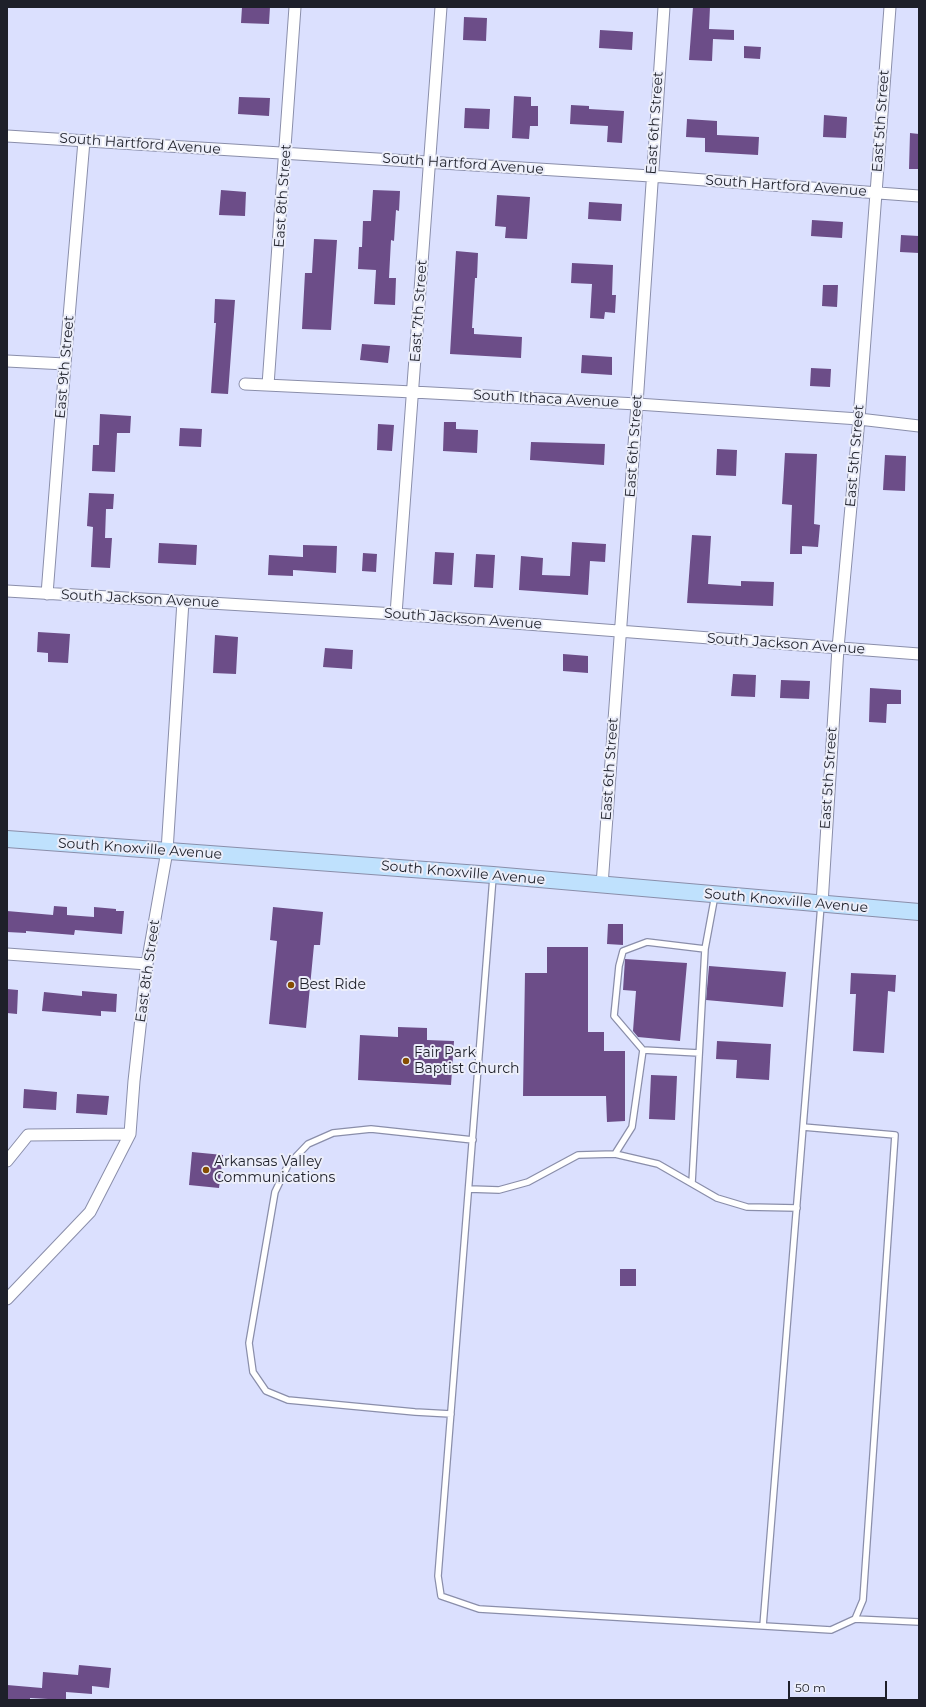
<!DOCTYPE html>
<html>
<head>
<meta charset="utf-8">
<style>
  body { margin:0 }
  #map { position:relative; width:926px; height:1707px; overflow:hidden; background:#dbe0fe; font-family:Montserrat,sans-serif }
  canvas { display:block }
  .frame { position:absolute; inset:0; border:8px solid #1e202a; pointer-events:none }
  .scale { position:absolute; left:788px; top:1681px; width:99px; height:18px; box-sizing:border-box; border:2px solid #1e202a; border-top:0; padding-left:5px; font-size:12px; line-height:14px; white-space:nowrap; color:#1e202a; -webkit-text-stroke:3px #eceefa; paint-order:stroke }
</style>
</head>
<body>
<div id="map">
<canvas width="926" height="1707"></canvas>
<div class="frame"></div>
<div class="scale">50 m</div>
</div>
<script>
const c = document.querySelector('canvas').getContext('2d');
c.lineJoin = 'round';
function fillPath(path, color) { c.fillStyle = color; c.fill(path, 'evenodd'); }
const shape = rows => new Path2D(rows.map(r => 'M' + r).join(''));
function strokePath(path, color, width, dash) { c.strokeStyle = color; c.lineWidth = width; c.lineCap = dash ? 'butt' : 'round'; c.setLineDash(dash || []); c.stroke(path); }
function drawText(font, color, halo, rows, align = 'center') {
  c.font = font + ' Montserrat,sans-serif'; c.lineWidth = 4; c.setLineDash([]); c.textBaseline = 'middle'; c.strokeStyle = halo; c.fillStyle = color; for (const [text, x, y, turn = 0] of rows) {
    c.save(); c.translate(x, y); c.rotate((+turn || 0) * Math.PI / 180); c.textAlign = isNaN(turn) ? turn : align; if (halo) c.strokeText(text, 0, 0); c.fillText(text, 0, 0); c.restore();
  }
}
fillPath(shape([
  [242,7,270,7,269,24,241,23],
  [693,7,710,7,709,29,734,30,734,40,713,39,712,61,689,60],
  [464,17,487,18,486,41,463,40],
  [600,30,633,32,632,50,599,48],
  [744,46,761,47,760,59,744,58],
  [514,96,531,97,531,106,538,106,538,126,530,126,529,139,512,138],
  [239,97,270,98,269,116,238,114],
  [571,105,589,106,589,109,624,111,622,143,607,142,608,126,570,124],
  [465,108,490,109,489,129,464,128],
  [824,115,847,117,846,138,823,137],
  [687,119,717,121,717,135,759,137,758,155,705,152,705,138,686,137],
  [910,133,919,134,919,169,909,169],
  [221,190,246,192,245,216,219,215],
  [373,190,400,191,399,211,396,210,394,241,391,240,389,278,396,278,395,305,374,304,376,270,358,269,359,247,362,247,363,221,371,221],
  [497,195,530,197,527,239,505,238,506,227,495,226],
  [589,202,622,204,621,221,588,219],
  [812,220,843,222,842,238,811,236],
  [901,235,919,236,919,253,900,252],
  [314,239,337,240,331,330,302,329,305,273,312,273],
  [456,251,478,253,477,278,475,278,472,328,474,328,474,334,522,337,521,358,450,354],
  [572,263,613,265,612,295,616,295,615,313,605,312,604,319,590,318,592,284,571,283],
  [823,285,838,285,837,307,822,306],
  [215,299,235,300,228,394,211,393,216,323,214,323],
  [362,344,390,346,388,363,360,360],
  [582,355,612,357,612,375,581,373],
  [811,368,831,369,830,387,810,386],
  [100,414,131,416,130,433,117,433,115,472,92,471,93,445,99,445],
  [444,422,456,422,456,429,478,430,477,453,443,451],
  [378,424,394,425,392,451,377,450],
  [180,428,202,429,201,447,179,446],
  [531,442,605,444,604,465,530,460],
  [717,449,737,450,736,476,716,475],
  [785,453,817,454,814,524,820,525,818,547,802,546,802,554,790,554,792,505,782,504],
  [885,455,906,456,905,491,883,490],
  [89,493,114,494,113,509,106,509,105,538,112,538,110,568,91,567,93,527,87,526],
  [692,535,711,536,708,584,741,586,741,581,774,582,773,606,687,603],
  [572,542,606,544,605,562,590,561,588,595,519,590,521,556,543,558,542,575,570,576],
  [159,543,197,545,196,565,158,563],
  [303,545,337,546,336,573,293,570,293,576,268,575,269,555,303,557],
  [435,552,454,553,452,585,433,584],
  [363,553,377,554,376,572,362,571],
  [476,554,495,555,493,588,474,587],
  [38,632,70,634,68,663,48,662,48,653,37,652],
  [215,635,238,637,236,674,213,673],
  [325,648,353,650,352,669,323,667],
  [563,654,588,656,588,673,563,671],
  [733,674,756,675,755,697,731,696],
  [781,680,810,681,809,699,780,698],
  [870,688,901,690,901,704,887,704,886,723,869,722],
  [54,906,67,907,67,915,94,917,94,907,116,909,116,911,124,911,122,934,75,930,74,935,26,931,26,933,7,932,7,911,53,915],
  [273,907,323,912,320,945,314,945,306,1028,269,1024,277,941,270,940],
  [608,924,623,924,623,945,607,944],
  [547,947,588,947,588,1032,604,1032,604,1051,625,1051,625,1121,607,1122,606,1096,523,1096,525,973,547,973],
  [625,959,687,963,680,1041,638,1037,633,1031,636,991,623,990],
  [709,966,786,972,783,1007,706,1000],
  [851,973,896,975,895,992,888,991,884,1053,853,1051,856,994,850,994],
  [7,989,18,990,17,1014,7,1013],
  [82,991,117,994,116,1012,101,1011,101,1016,42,1011,44,992,82,996],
  [398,1027,427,1028,427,1040,454,1041,451,1085,358,1080,360,1035,398,1037],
  [717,1041,771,1044,769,1080,736,1078,737,1060,716,1059],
  [651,1075,677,1076,675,1120,649,1119],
  [24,1089,57,1092,56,1110,23,1108],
  [77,1094,109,1096,107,1115,76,1113],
  [192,1152,223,1155,219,1188,189,1185],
  [620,1269,636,1269,636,1286,620,1286],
  [79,1665,111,1668,109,1688,92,1686,92,1694,66,1692,66,1700,30,1698,30,1700,7,1700,7,1685,42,1688,43,1672,78,1675]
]), '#6c4d88');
const service = shape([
  [493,877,438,1576,441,1596,479,1609,831,1630,855,1619,863,1600,895,1135,803,1127,821,905],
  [643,1050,614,1016,619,966,623,951,647,942,705,949],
  [615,1154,632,1127,643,1050,699,1053],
  [692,1183,705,949,715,895],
  [469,1189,499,1190,528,1182,578,1155,615,1154,658,1164,717,1198,747,1207,797,1208],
  [451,1414,415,1412,288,1400,266,1391,253,1372,249,1343,275,1192,288,1165,308,1144,333,1133,371,1129,473,1140],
  [855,1619,919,1622],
  [763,1626,803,1127]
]);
const minor = shape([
  [7,136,651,176,919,196],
  [7,361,65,364],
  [245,384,413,392,637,404,859,419,919,426],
  [268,385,295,7],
  [7,591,396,614,919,654],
  [47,594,65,364,84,141],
  [396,614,441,7],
  [602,885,637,404,664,7],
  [822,904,838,648,859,419,890,7],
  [7,954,147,964],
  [7,1161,28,1135,130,1134],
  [7,1299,90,1212,130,1134,134,1081,147,964,167,851,183,601]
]);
const secondary = shape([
  [7,839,493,875,919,912]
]);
strokePath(service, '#8a8eaa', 8);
strokePath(minor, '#8a8eaa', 13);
strokePath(secondary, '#8a8eaa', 18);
strokePath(service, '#fff', 5.5);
strokePath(minor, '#fff', 11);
strokePath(secondary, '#bfe1fd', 16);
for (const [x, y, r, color] of [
  [291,985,4,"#864d01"],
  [406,1061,4,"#864d01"],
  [206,1170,4,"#864d01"]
]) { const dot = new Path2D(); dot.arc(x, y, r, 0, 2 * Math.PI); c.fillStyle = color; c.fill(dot); strokePath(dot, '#eceefa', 1.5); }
drawText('14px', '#1e202a', '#eceefa', [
  ["East 5th Street",881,121,-86],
  ["East 6th Street",655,123,-86],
  ["South Hartford Avenue",140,144,4],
  ["South Hartford Avenue",463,164,4],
  ["South Hartford Avenue",786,186,4],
  ["East 8th Street",283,196,-86],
  ["East 7th Street",419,311,-86],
  ["East 9th Street",65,367,-85],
  ["South Ithaca Avenue",546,399,3],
  ["East 6th Street",634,446,-86],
  ["East 5th Street",855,456,-85],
  ["South Jackson Avenue",140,599,3],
  ["South Jackson Avenue",463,619,4],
  ["South Jackson Avenue",786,644,4],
  ["East 6th Street",610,769,-86],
  ["East 5th Street",829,778,-86],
  ["South Knoxville Avenue",140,849,4],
  ["South Knoxville Avenue",463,873,5],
  ["South Knoxville Avenue",786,901,5],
  ["East 8th Street",148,971,-82]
]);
drawText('14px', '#1e202a', '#eceefa', [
  ["Best Ride",299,985],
  ["Fair Park",414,1053],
  ["Baptist Church",414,1069],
  ["Arkansas Valley",214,1162],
  ["Communications",214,1178]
], 'left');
</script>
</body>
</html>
